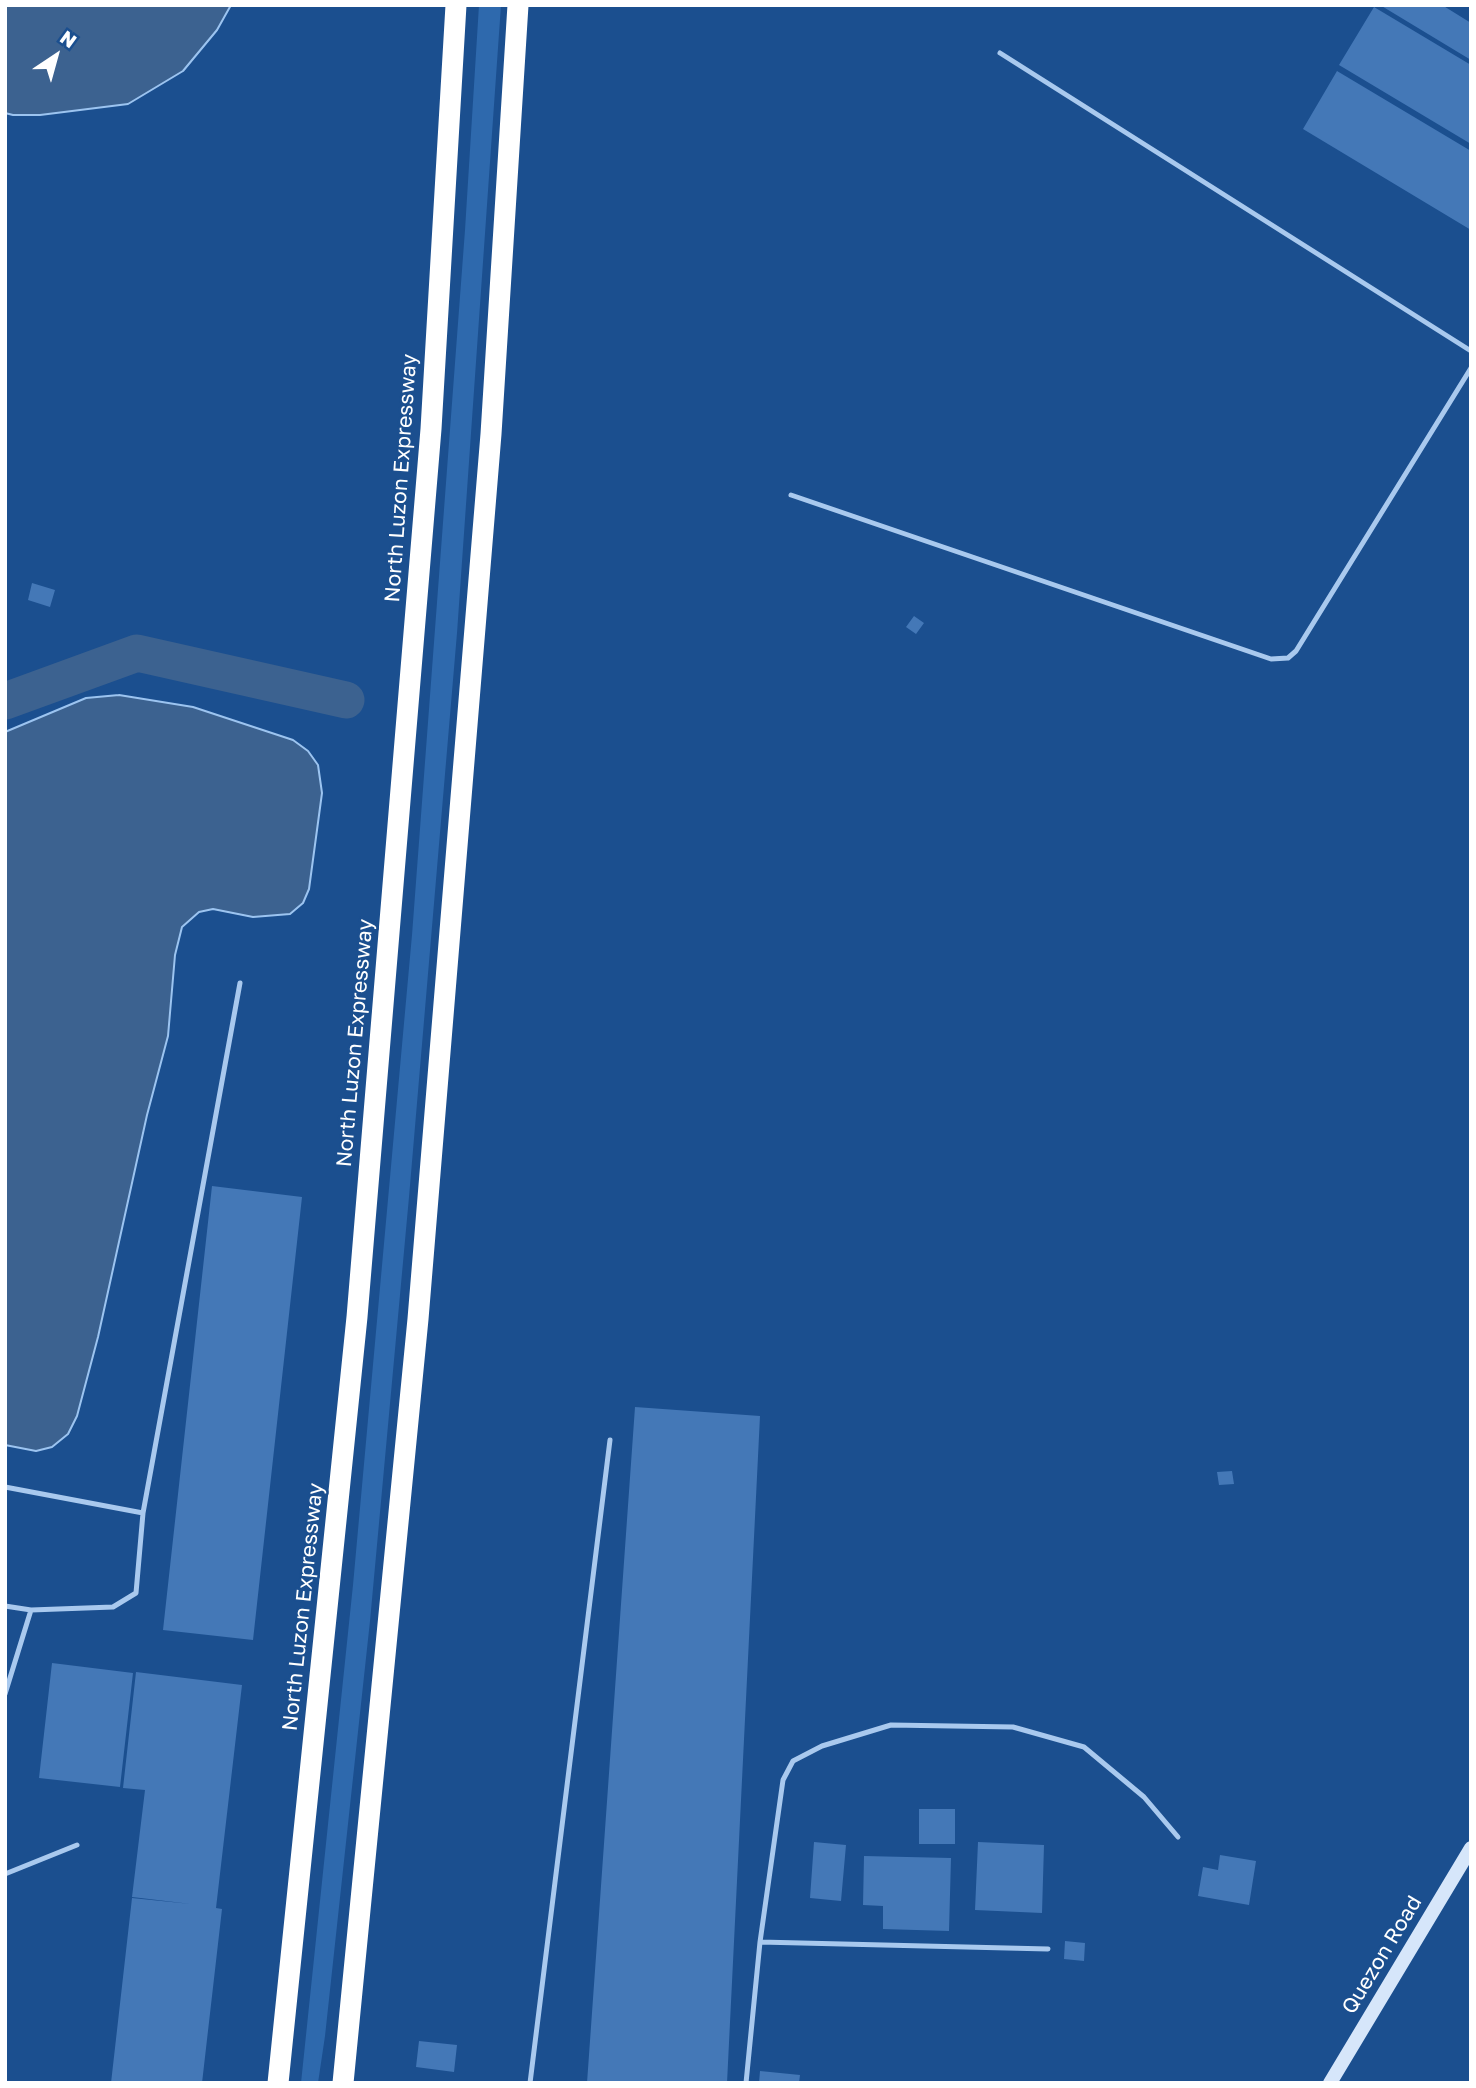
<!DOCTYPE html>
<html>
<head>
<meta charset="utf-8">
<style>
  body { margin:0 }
  #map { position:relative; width:1476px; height:2088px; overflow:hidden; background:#1b4f8f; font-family:"Golos Text",sans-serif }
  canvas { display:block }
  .frame { position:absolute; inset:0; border:7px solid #fff; pointer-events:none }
  .north { position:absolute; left:21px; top:21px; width:70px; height:70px; -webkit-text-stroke:5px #1b4f8f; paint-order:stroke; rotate:36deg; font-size:19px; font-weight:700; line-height:28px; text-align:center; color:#fff }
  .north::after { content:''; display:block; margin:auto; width:24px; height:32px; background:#fff; clip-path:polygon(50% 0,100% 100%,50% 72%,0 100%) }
</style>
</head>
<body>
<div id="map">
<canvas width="1476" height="2088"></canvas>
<div class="frame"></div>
<div class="north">N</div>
</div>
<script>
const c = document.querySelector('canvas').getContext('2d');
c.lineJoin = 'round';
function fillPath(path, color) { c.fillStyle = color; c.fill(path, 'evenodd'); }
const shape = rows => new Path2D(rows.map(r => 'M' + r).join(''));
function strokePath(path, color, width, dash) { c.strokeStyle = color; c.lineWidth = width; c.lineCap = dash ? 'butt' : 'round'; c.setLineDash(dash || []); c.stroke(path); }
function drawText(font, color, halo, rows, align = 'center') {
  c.font = font + ' "Golos Text",sans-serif'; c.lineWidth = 5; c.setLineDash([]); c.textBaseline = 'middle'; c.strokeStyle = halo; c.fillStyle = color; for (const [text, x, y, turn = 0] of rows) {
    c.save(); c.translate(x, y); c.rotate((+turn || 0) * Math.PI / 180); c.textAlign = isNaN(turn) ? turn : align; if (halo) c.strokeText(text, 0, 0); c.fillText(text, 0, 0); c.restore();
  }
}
fillPath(shape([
  [479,5,501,5,457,633,409,1197,370,1621,325,2036,318,2083,301,2083,353,1585,412,935,465,230]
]), '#2e69ad');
const water = shape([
  [5,5,231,5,217,30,183,71,128,104,40,115,13,115,5,113,5,5],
  [119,695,193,707,293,740,308,751,318,765,322,793,309,889,303,903,290,914,253,917,213,909,199,912,182,927,175,955,168,1036,147,1115,98,1337,77,1416,68,1434,52,1447,36,1451,5,1445,5,732,86,698,119,695]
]);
fillPath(water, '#3c6290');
strokePath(water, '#9cc4f0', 2);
strokePath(shape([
  [5,701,137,653,346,700]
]), '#3c6290', 37);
fillPath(shape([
  [1380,5,1442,5,1471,23,1471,60],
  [1374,7,1471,65,1471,144,1339,65],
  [1337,71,1471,151,1471,230,1303,129],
  [32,583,55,590,50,607,28,600],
  [914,616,924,623,916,634,906,627],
  [212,1186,302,1197,253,1640,163,1630],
  [635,1407,760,1416,727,2083,587,2083],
  [1232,1471,1234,1484,1219,1485,1217,1472],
  [52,1663,133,1673,120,1787,39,1778],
  [136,1672,242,1685,216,1908,222,1909,202,2083,111,2083,132,1898,191,1904,132,1897,145,1790,123,1788],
  [919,1809,955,1809,955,1844,919,1844],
  [814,1842,846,1845,841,1901,810,1898],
  [978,1842,1044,1845,1042,1913,975,1910],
  [1220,1855,1256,1861,1249,1905,1198,1896,1203,1867,1218,1870],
  [864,1856,951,1858,949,1931,883,1929,883,1906,863,1905],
  [1065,1941,1085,1943,1084,1961,1064,1959],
  [419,2041,457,2045,454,2072,416,2067],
  [760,2071,800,2075,799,2083,759,2083]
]), '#4478b7');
strokePath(shape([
  [1000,53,1471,351],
  [791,495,1271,659,1288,658,1296,651,1471,368],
  [5,1487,143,1513],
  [5,1606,31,1610],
  [5,1694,31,1610,113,1607,136,1593,143,1513,240,983],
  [5,1874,77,1845],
  [760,1942,1048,1949],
  [530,2083,610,1440],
  [746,2083,760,1942,783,1780,793,1761,822,1746,891,1725,1013,1727,1084,1747,1144,1797,1178,1837]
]), '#a9c9ee', 5);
strokePath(shape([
  [1330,2083,1471,1848]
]), '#d6e6fa', 14);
strokePath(shape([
  [278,2083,357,1317,431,429,456,5],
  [343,2083,418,1319,491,434,518,5]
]), '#fff', 21);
drawText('21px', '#fff', '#1b4f8f', [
  ["North Luzon Expressway",401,478,-86],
  ["North Luzon Expressway",355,1043,-85],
  ["North Luzon Expressway",303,1607,-84],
  ["Quezon Road",1382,1955,-59]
]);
</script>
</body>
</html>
